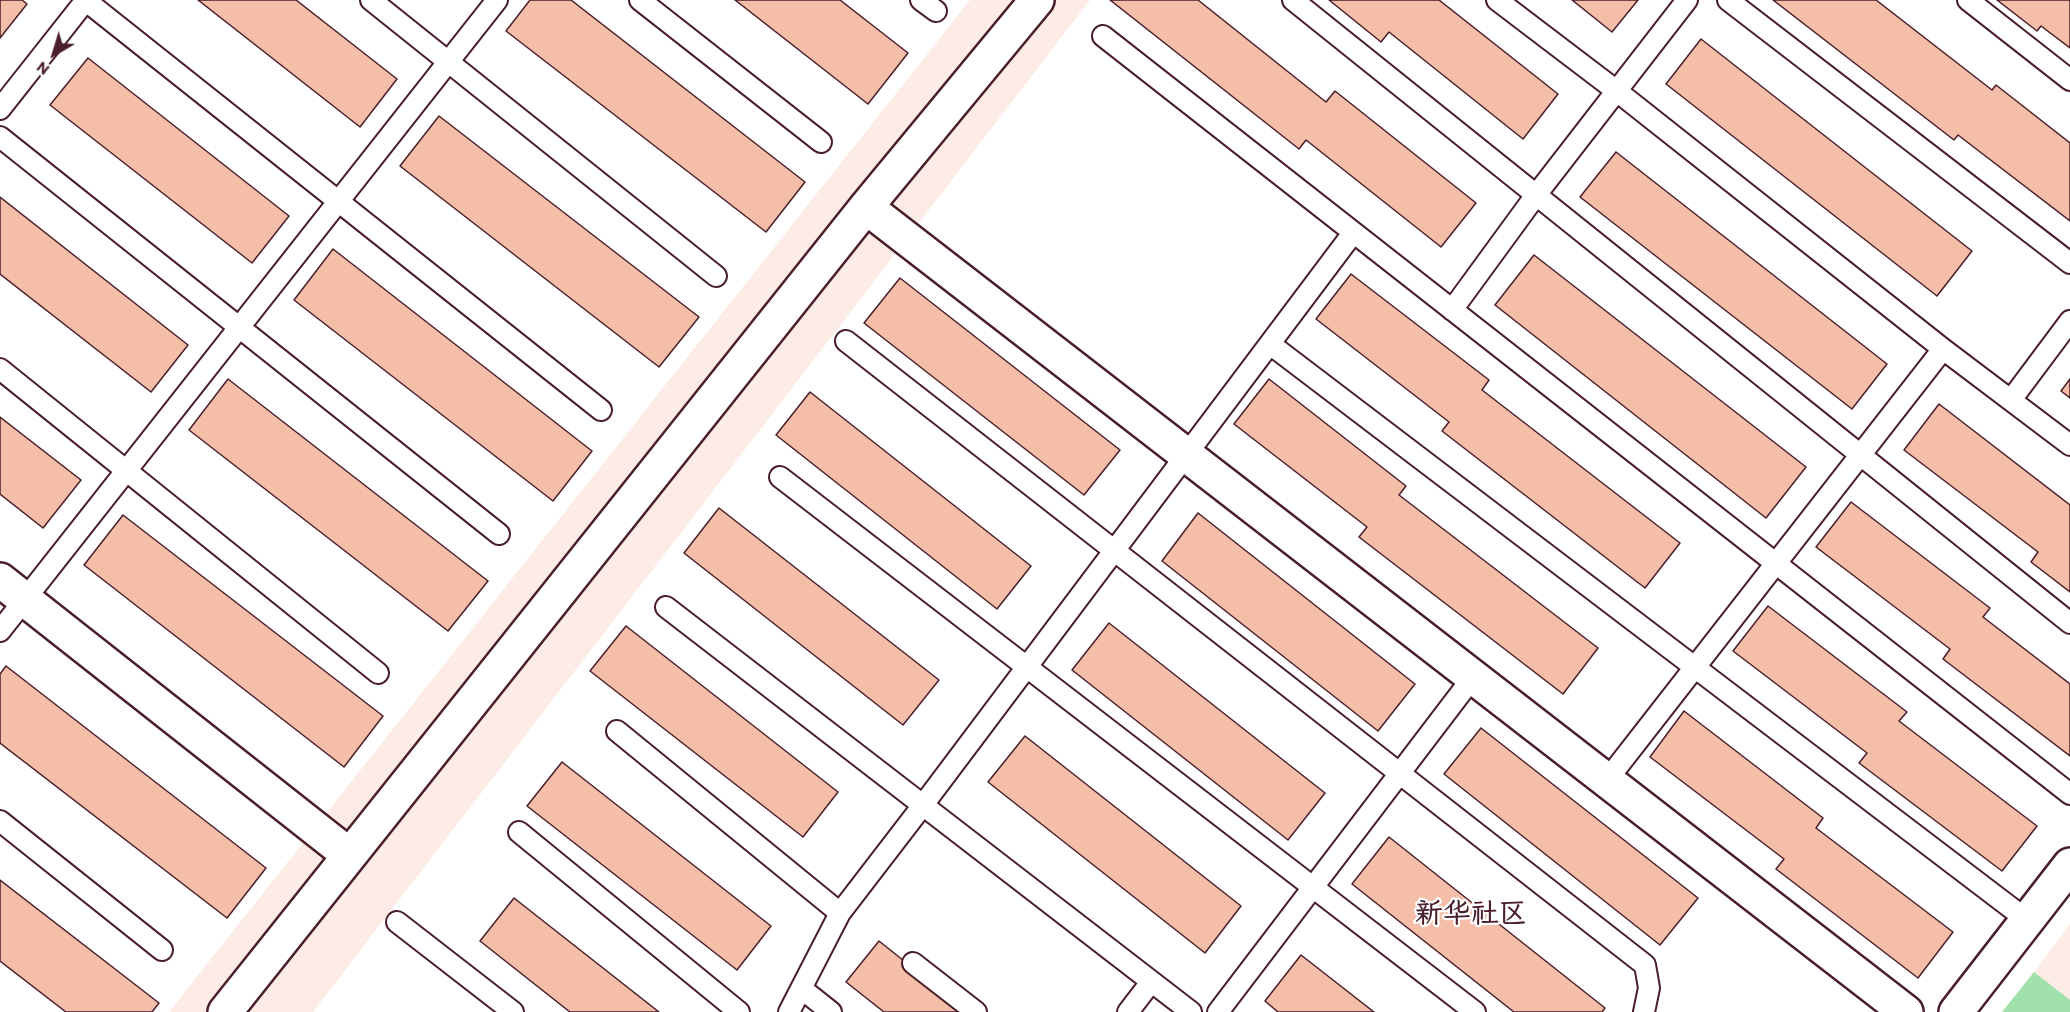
<!DOCTYPE html>
<html>
<head>
<meta charset="utf-8">
<style>
  body { margin:0 }
  #map { position:relative; width:2070px; height:1012px; overflow:hidden; background:#fff; font-family:Itim,sans-serif }
  canvas { display:block }
  .north { position:absolute; left:24px; top:24px; width:60px; height:60px; -webkit-text-stroke:4px #fff; paint-order:stroke; rotate:218deg; font-size:16px; font-weight:700; line-height:24px; text-align:center; color:#4a1f2b }
  .north::after { content:''; display:block; margin:auto; width:21px; height:27px; background:#4a1f2b; clip-path:polygon(50% 0,100% 100%,50% 72%,0 100%) }
</style>
</head>
<body>
<div id="map">
<canvas width="2070" height="1012"></canvas>
<div class="north">N</div>
</div>
<script>
const c = document.querySelector('canvas').getContext('2d');
c.lineJoin = 'round';
function fillPath(path, color) { c.fillStyle = color; c.fill(path, 'evenodd'); }
const shape = rows => new Path2D(rows.map(r => 'M' + r).join(''));
function strokePath(path, color, width, dash) { c.strokeStyle = color; c.lineWidth = width; c.lineCap = dash ? 'butt' : 'round'; c.setLineDash(dash || []); c.stroke(path); }
function drawText(font, color, halo, rows, align = 'center') {
  c.font = font + ' Itim,"LXGW WenKai TC",sans-serif'; c.lineWidth = 4.5; c.setLineDash([]); c.textBaseline = 'middle'; c.strokeStyle = halo; c.fillStyle = color; for (const [text, x, y, turn = 0] of rows) {
    c.save(); c.translate(x, y); c.rotate((+turn || 0) * Math.PI / 180); c.textAlign = isNaN(turn) ? turn : align; if (halo) c.strokeText(text, 0, 0); c.fillText(text, 0, 0); c.restore();
  }
}
fillPath(shape([
  [970,0,1090,0,313,1012,169,1012],
  [2070,924,2070,1012,2002,1012,2034,972]
]), '#fcece5');
fillPath(shape([
  [2034,972,2070,1000,2070,1012,2002,1012]
]), '#a1e2ac');
const building = shape([
  [0,0,22,0,27,4,0,38,0,0],
  [198,0,296,0,397,79,360,127,198,0],
  [530,0,571,0,805,182,766,232,506,31,530,0],
  [735,0,840,0,908,53,868,104,735,0],
  [1110,0,1198,0,1326,102,1335,91,1476,203,1441,247,1306,140,1299,149,1110,0],
  [1329,0,1439,0,1558,94,1523,139,1389,32,1381,42,1329,0],
  [1572,0,1638,0,1612,32,1572,0],
  [1773,0,1876,0,1992,90,1996,85,2070,143,2070,221,1958,135,1954,140,1773,0],
  [1997,0,2070,0,2070,48,2041,26,2037,31,1997,0],
  [1701,39,1972,251,1937,296,1666,84,1701,39],
  [88,58,289,216,252,263,50,105,88,58],
  [439,116,699,317,659,367,400,166,439,116],
  [1616,152,1887,364,1852,409,1580,197,1616,152],
  [0,197,188,345,151,392,0,274,0,197],
  [333,249,592,451,553,501,294,300,333,249],
  [1534,255,1806,467,1766,518,1495,305,1534,255],
  [1351,274,1489,380,1482,390,1680,543,1645,588,1442,431,1449,422,1316,319,1351,274],
  [900,278,1120,450,1084,495,864,323,900,278],
  [228,379,488,581,448,631,189,430,228,379],
  [1269,379,1406,486,1399,495,1598,648,1563,694,1359,537,1367,527,1234,424,1269,379],
  [2070,379,2070,398,2061,391,2070,379],
  [810,392,1031,566,997,609,776,435,810,392],
  [1939,404,2070,505,2070,592,2031,562,2038,552,1904,450,1939,404],
  [0,417,81,480,43,528,0,494,0,417],
  [1851,502,1990,608,1983,617,2070,684,2070,756,1943,659,1950,649,1816,547,1851,502],
  [719,508,939,680,903,725,684,553,719,508],
  [1198,513,1415,684,1378,731,1162,561,1198,513],
  [123,515,383,716,344,767,84,565,123,515],
  [1768,606,1907,712,1899,721,2037,826,2002,871,1859,763,1867,753,1733,651,1768,606],
  [1109,623,1325,793,1288,840,1072,670,1109,623],
  [626,626,838,792,803,837,590,671,626,626],
  [6,666,266,868,227,918,0,743,0,674,6,666],
  [1684,711,1823,818,1816,828,1953,932,1918,978,1776,869,1784,859,1650,757,1684,711],
  [1481,728,1698,898,1660,945,1444,774,1481,728],
  [1025,736,1241,906,1205,953,988,782,1025,736],
  [562,762,771,926,737,970,527,806,562,762],
  [1389,837,1605,1008,1602,1012,1514,1012,1352,884,1389,837],
  [0,880,159,1003,152,1012,66,1012,0,961,0,880],
  [514,898,659,1012,570,1012,480,941,514,898],
  [879,941,968,1012,884,1012,846,982,879,941],
  [1301,955,1374,1012,1278,1012,1265,1001,1301,955]
]);
fillPath(building, '#f5bea8');
strokePath(building, '#4a1f2b', 1.5);
const service = shape([
  [85,0,601,410],
  [371,0,716,276],
  [640,0,821,142],
  [921,0,936,11],
  [1293,0,2070,623],
  [1497,0,1618,92,1943,349,2070,445],
  [1728,0,2070,263],
  [1968,0,2070,80],
  [1103,36,2070,794],
  [0,109,86,0],
  [0,137,499,534],
  [1452,310,1536,195,1687,0],
  [846,341,1645,965,1649,988,1644,1012],
  [1270,344,2027,920],
  [0,369,378,673],
  [2011,400,2070,321],
  [780,477,1475,1012],
  [666,607,1191,1012],
  [0,631,497,0],
  [617,731,840,913],
  [1607,780,1943,349],
  [0,821,162,950],
  [519,832,739,1012],
  [397,922,513,1012],
  [913,963,976,1012],
  [802,989,831,1012],
  [789,1012,840,913,923,805,1353,233],
  [1128,1012,1151,982],
  [1218,1012,1473,677]
]);
const minor = shape([
  [866,207,1906,1012],
  [0,580,349,855],
  [225,1012,866,207,1037,0],
  [1956,1012,2070,865]
]);
strokePath(service, '#4a1f2b', 24);
strokePath(minor, '#4a1f2b', 38);
strokePath(service, '#fff', 20);
strokePath(minor, '#fff', 33);
drawText('bold 28px', '#4a1f2b', '#fff', [
  ["新华社区",1471,915]
]);
</script>
</body>
</html>
